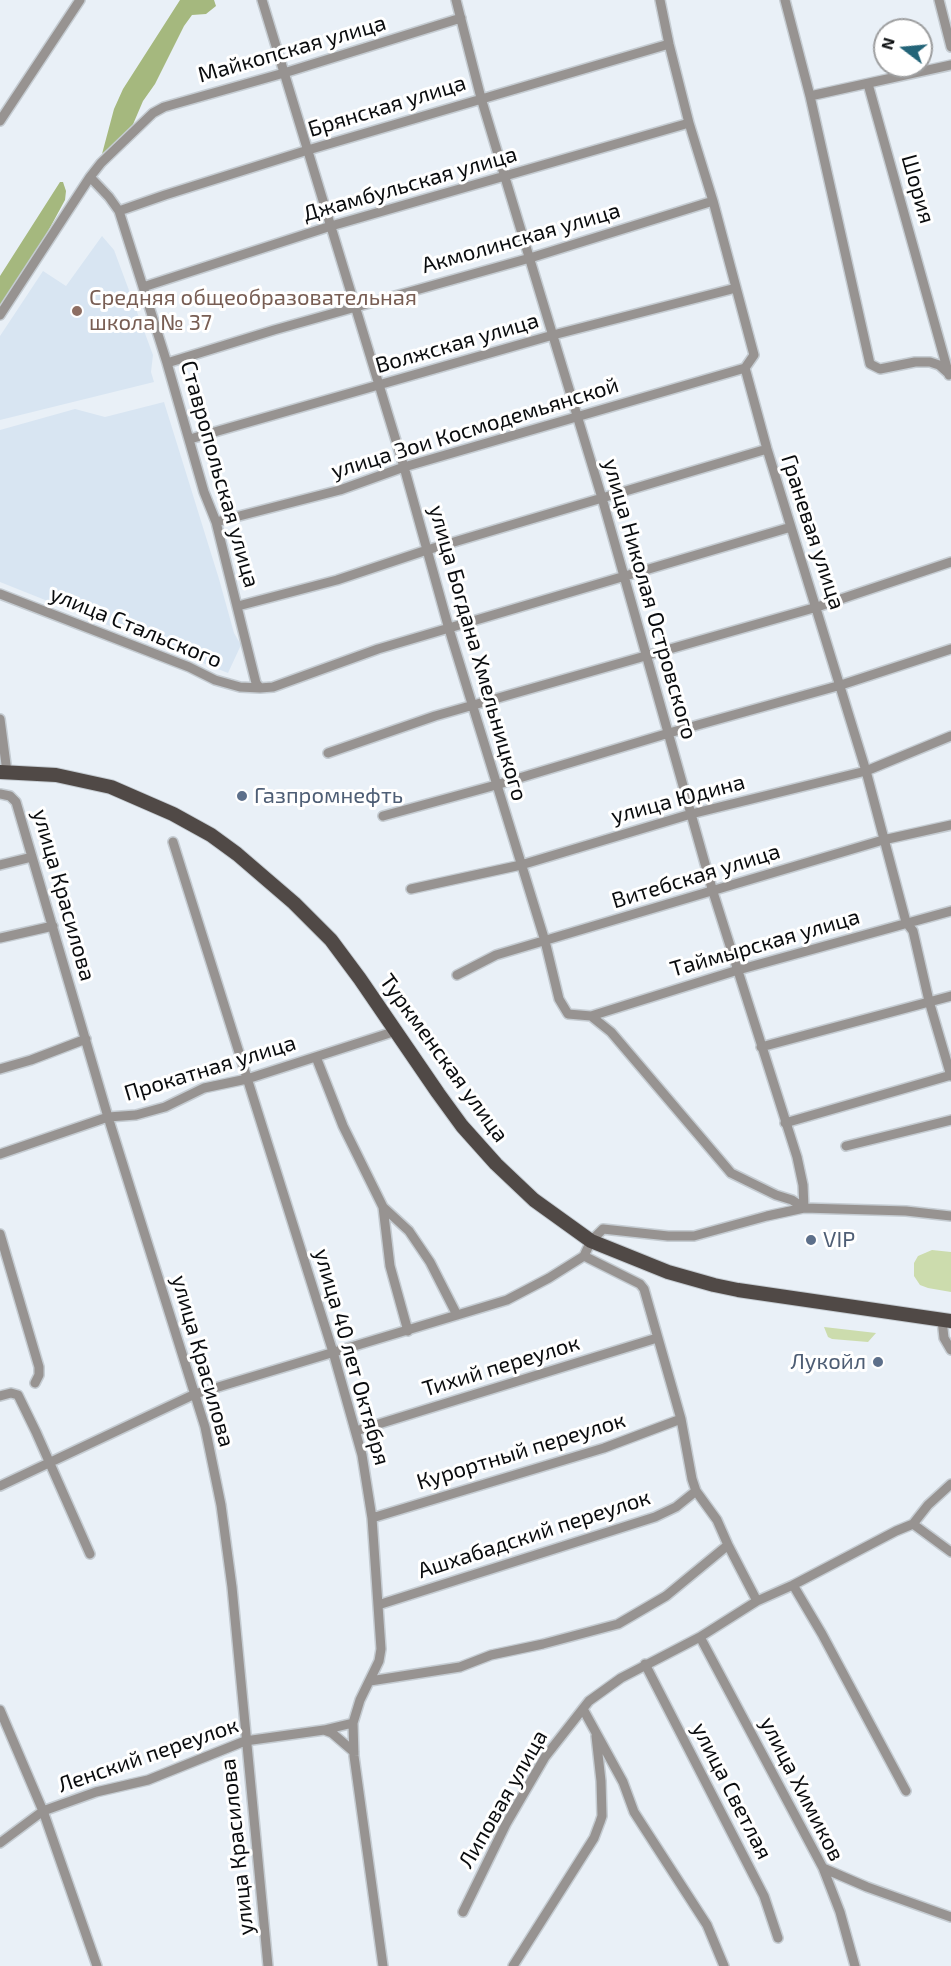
<!DOCTYPE html>
<html>
<head>
<meta charset="utf-8">
<style>
  body { margin:0 }
  #map { position:relative; width:951px; height:1966px; overflow:hidden; background:#e9f0f7; font-family:"Exo 2",sans-serif }
  canvas { display:block }
  .north { position:absolute; left:873px; top:18px; width:60px; height:60px; box-sizing:border-box; background:#fff; border:2px solid #9d9e9f; border-radius:50%; rotate:286deg; font-size:16px; font-weight:700; line-height:24px; text-align:center; color:#0a0c0e }
  .north::after { content:''; display:block; margin:auto; width:21px; height:27px; background:#236478; clip-path:polygon(50% 0,100% 100%,50% 72%,0 100%) }
</style>
</head>
<body>
<div id="map">
<canvas width="951" height="1966"></canvas>
<div class="north">N</div>
</div>
<script>
const c = document.querySelector('canvas').getContext('2d');
c.lineJoin = 'round';
function fillPath(path, color) { c.fillStyle = color; c.fill(path, 'evenodd'); }
const shape = rows => new Path2D(rows.map(r => 'M' + r).join(''));
function strokePath(path, color, width, dash) { c.strokeStyle = color; c.lineWidth = width; c.lineCap = dash ? 'butt' : 'round'; c.setLineDash(dash || []); c.stroke(path); }
function drawText(font, color, halo, rows, align = 'center') {
  c.font = font + ' "Exo 2",sans-serif'; c.lineWidth = 6; c.setLineDash([]); c.textBaseline = 'middle'; c.strokeStyle = halo; c.fillStyle = color; for (const [text, x, y, turn = 0] of rows) {
    c.save(); c.translate(x, y); c.rotate((+turn || 0) * Math.PI / 180); c.textAlign = isNaN(turn) ? turn : align; if (halo) c.strokeText(text, 0, 0); c.fillText(text, 0, 0); c.restore();
  }
}
fillPath(shape([
  [102,236,114,250,153,355,151,372,154,382,0,420,0,336,43,271,66,286],
  [164,402,219,579,234,633,241,645,228,673,0,582,0,430,75,409,105,417]
]), '#d8e5f2');
fillPath(shape([
  [932,1250,951,1252,951,1292,928,1288,920,1285,914,1276,914,1263,918,1256],
  [824,1327,876,1333,868,1342,832,1339,828,1337]
]), '#ccdcad');
fillPath(shape([
  [180,0,214,0,216,6,206,14,192,15,184,26,155,84,143,101,131,129,102,154,114,109,123,89],
  [60,182,63,182,66,191,65,200,46,235,0,307,0,276]
]), '#a5b87e');
const street = shape([
  [262,0,404,467,449,629,545,941,559,999,568,1014,591,1016,611,1032,731,1173,776,1195,792,1200,804,1208],
  [456,0,481,98,602,498,713,892,797,1157,803,1185,804,1208],
  [660,0,669,44,689,123,713,201,754,355,745,368,767,449,866,771,906,922,913,931,929,1001,951,1076],
  [785,0,810,96,870,364,880,369,915,362,930,362,939,365,949,374],
  [939,0,951,47],
  [868,84,949,375],
  [810,96,951,65],
  [0,121,80,0],
  [90,177,109,197,119,211,167,363,204,492,216,522,256,683,260,688],
  [119,211,165,195,308,150,669,44],
  [143,287,331,226,689,123],
  [0,315,90,177,101,163,153,113,164,107,284,73,461,18],
  [167,363,274,330,530,258,713,201],
  [190,439,553,335,736,288],
  [216,522,340,490,404,467,745,368],
  [0,594,189,667,215,680,240,687,260,688,273,687,378,649,791,527],
  [238,606,337,580,427,550,767,449],
  [0,719,7,772],
  [328,753,435,716,817,607,951,562],
  [0,794,10,796,16,802,108,1117,205,1427,221,1505,232,1587,268,1966],
  [383,816,496,785,669,733,841,685,951,649],
  [173,842,333,1352,362,1455,372,1518,381,1649,379,1661,360,1700,353,1723,354,1756,383,1966],
  [0,865,32,857],
  [411,889,521,865,691,814,866,771,951,736],
  [0,938,53,926],
  [457,975,496,955,883,840,951,825],
  [591,1016,738,970,951,911],
  [761,1047,951,996],
  [316,1057,343,1126,383,1207,409,1231,430,1262,457,1315],
  [0,1069,31,1060,86,1039],
  [785,1123,951,1075],
  [846,1146,951,1120],
  [0,1154,108,1117,136,1115,165,1107,204,1088,247,1079,396,1031],
  [383,1207,390,1266,408,1331],
  [0,1234,39,1367,39,1375,35,1383],
  [584,1256,640,1284,644,1289,681,1419,692,1479,696,1491,717,1520,728,1545,757,1601],
  [942,1320,944,1338,951,1350],
  [0,1396,11,1393,18,1395,36,1432,90,1554],
  [356,1431,657,1338],
  [0,1486,195,1394,507,1300,549,1278,584,1256,591,1241,603,1229,668,1236,694,1236,767,1216,804,1208,906,1211,951,1216],
  [372,1518,604,1448,681,1419],
  [913,1524,951,1552],
  [793,1585,822,1634,906,1791],
  [378,1605,655,1517,676,1507,696,1491],
  [700,1637,823,1868,840,1912,855,1966],
  [645,1664,764,1896,778,1938],
  [370,1681,460,1667,491,1655,543,1644,618,1624,666,1596,728,1545],
  [583,1709,623,1782,634,1812,707,1925,724,1966],
  [0,1710,43,1811,97,1966],
  [324,1730,332,1733,354,1752],
  [0,1843,43,1811,96,1792,148,1780,245,1741,324,1730,353,1723],
  [823,1868,867,1887,951,1917],
  [463,1912,506,1824,545,1757,589,1701,621,1678,700,1637,757,1601,793,1585,896,1531,913,1524,928,1505,951,1484],
  [513,1966,594,1838,600,1822,602,1816,601,1781,596,1736]
]);
const primary = shape([
  [0,772,56,775,111,787,173,814,211,835,237,854,294,903,331,940,360,979,438,1093,462,1126,496,1164,534,1200,591,1241,668,1272,714,1285,738,1290,951,1321]
]);
strokePath(street, '#c5ccd2', 12);
strokePath(primary, '#c5ccd2', 16);
strokePath(street, '#979391', 9);
strokePath(primary, '#504946', 14);
for (const [x, y, r, color] of [
  [77,311,6,"#8d6e63"],
  [242,796,6,"#5c6f8a"],
  [811,1240,6,"#5c6f8a"],
  [878,1362,6,"#5c6f8a"]
]) { const dot = new Path2D(); dot.arc(x, y, r, 0, 2 * Math.PI); c.fillStyle = color; c.fill(dot); strokePath(dot, '#fff', 2); }
drawText('22px', '#0a0c0e', '#fff', [
  ["Майкопская улица",292,49,-16],
  ["Брянская улица",387,106,-17],
  ["Джамбульская улица",410,184,-16],
  ["Шория",918,189,74],
  ["Акмолинская улица",521,238,-16],
  ["Волжская улица",457,343,-16],
  ["улица Зои Космодемьянской",475,428,-17],
  ["Ставропольская улица",220,474,74],
  ["Граневая улица",813,532,72],
  ["улица Николая Островского",650,599,74],
  ["улица Стальского",136,627,22],
  ["улица Богдана Хмельницкого",478,653,74],
  ["улица Юдина",678,799,-15],
  ["Витебская улица",696,876,-17],
  ["улица Красилова",64,895,74],
  ["Таймырская улица",765,943,-16],
  ["Туркменская улица",444,1058,54],
  ["Прокатная улица",210,1068,-17],
  ["улица 40 лет Октября",352,1357,74],
  ["улица Красилова",203,1361,74],
  ["Тихий переулок",501,1366,-17],
  ["Курортный переулок",521,1451,-17],
  ["Ашхабадский переулок",534,1534,-18],
  ["Ленский переулок",148,1755,-19],
  ["улица Химиков",802,1789,63],
  ["улица Светлая",732,1791,63],
  ["Липовая улица",503,1799,-60],
  ["улица Красилова",237,1847,-96]
]);
drawText('22px', '#785e54', '#fff', [
  ["Средняя общеобразовательная",89,298],
  ["школа № 37",89,323]
], 'left');
drawText('22px', '#4e5e75', '#fff', [
  ["Газпромнефть",254,796],
  ["VIP",823,1240],
  ["Лукойл",866,1362,"right"]
], 'left');
</script>
</body>
</html>
